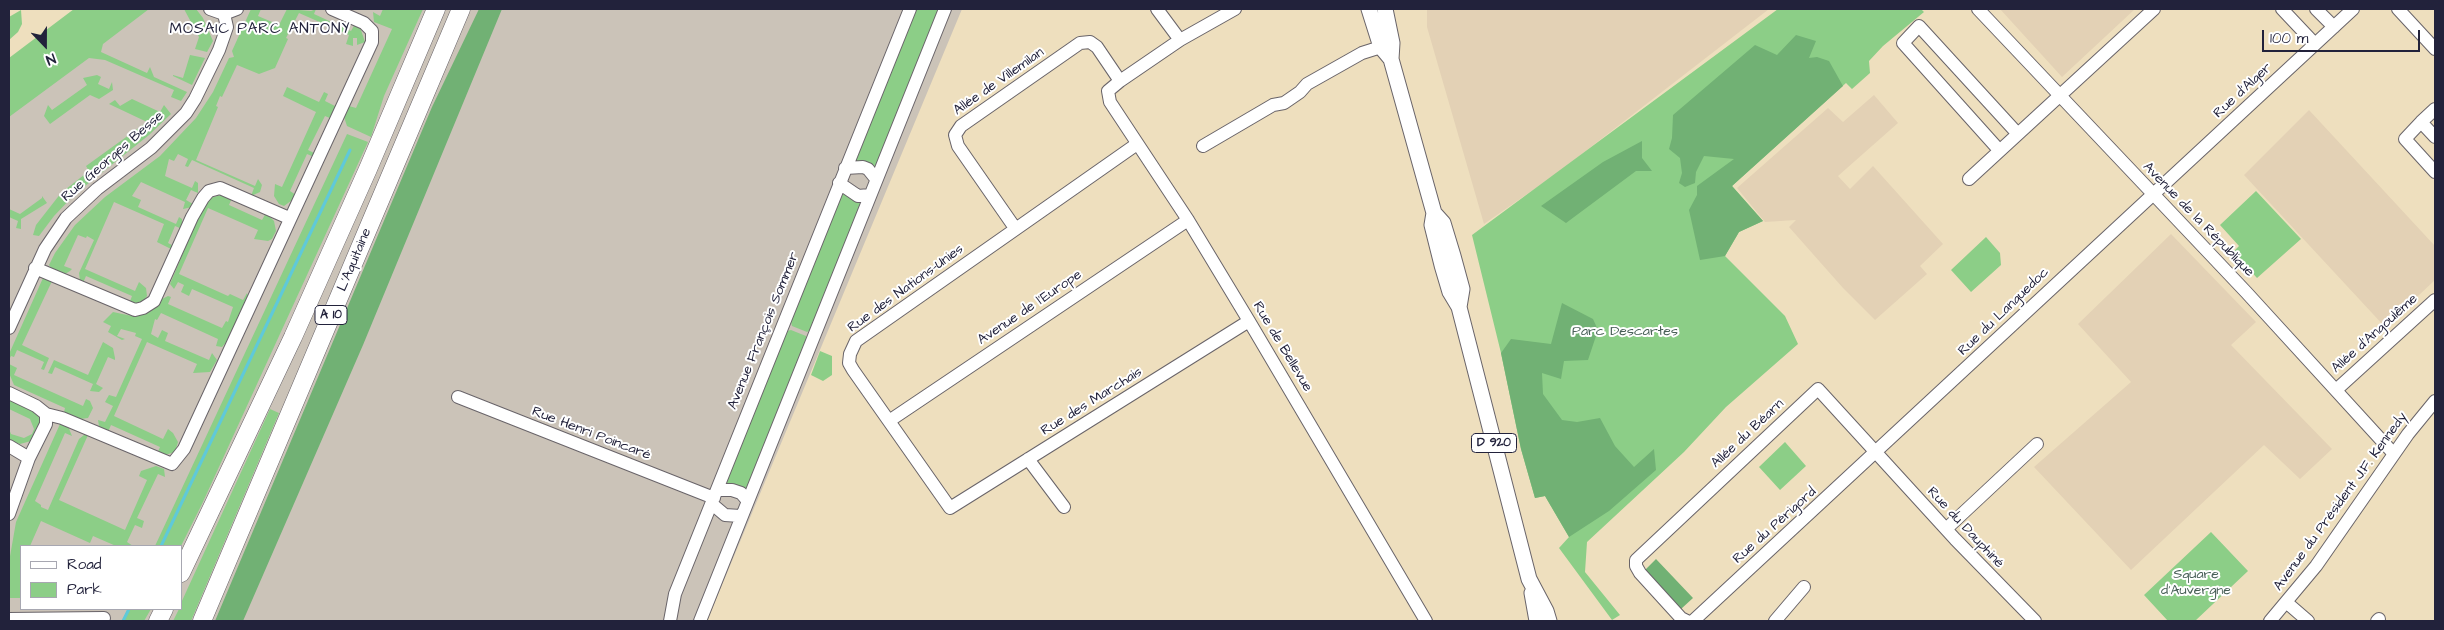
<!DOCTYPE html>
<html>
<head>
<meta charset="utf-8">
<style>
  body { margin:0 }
  #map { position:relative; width:2444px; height:630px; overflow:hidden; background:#eedfbe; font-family:"Architects Daughter",sans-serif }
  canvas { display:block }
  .frame { position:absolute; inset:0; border:10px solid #22223b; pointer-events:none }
  .legend { position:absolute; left:20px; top:545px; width:162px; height:65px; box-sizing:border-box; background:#fff; border:1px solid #a7a7b1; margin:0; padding:6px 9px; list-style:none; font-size:15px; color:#22223b }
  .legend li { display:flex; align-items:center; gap:10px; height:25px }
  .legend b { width:25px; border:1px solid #a7a7b1 }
  .north { position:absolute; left:20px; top:20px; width:50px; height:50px; -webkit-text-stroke:4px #fff; paint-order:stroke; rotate:158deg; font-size:14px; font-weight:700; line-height:20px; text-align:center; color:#22223b }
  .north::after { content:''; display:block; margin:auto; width:18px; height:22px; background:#22223b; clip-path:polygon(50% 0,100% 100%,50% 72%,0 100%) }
  .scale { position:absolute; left:2262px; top:30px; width:158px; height:22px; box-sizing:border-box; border:2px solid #22223b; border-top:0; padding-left:6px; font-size:15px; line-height:18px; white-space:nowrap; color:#22223b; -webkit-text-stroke:4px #fff; paint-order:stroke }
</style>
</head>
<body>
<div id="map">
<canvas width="2444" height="630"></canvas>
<div class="frame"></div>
<ul class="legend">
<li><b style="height:6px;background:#fff"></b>Road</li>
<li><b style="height:14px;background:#8cce87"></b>Park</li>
</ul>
<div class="north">N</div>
<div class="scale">100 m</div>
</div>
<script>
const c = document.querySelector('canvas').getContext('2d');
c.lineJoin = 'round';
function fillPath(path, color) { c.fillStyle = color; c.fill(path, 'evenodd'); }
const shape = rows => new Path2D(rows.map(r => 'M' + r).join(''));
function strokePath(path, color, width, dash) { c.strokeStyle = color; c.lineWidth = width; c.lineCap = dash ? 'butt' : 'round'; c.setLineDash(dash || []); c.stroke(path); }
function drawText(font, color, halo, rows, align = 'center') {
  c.font = font + ' "Architects Daughter",sans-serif'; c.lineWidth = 4; c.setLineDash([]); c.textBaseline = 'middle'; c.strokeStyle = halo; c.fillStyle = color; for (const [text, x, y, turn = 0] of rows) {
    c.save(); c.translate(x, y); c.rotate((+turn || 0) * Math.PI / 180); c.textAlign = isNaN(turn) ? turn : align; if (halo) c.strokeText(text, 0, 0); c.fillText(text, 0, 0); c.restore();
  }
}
fillPath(shape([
  [1427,9,1769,9,1556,174,1484,224,1427,27],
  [2000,9,2135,9,2062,77],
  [1874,95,1898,123,1838,176,1850,189,1873,166,1943,244,1920,266,1927,274,1875,320,1843,288,1789,227,1796,220,1765,222,1737,188,1828,108,1843,122],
  [2309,110,2435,246,2435,280,2385,327,2244,175],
  [2171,234,2256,322,2231,345,2332,449,2300,479,2264,445,2131,570,2034,467,2131,382,2078,324]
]), '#e3d1b5');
fillPath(shape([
  [131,9,962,9,707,621,9,621,9,104],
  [21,546,181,546,181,609,21,609]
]), '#cbc3b8');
fillPath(shape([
  [74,9,149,9,103,44,101,52,147,73,150,67,154,77,187,92,181,101,171,97,174,90,105,60,89,58,9,117,9,58],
  [184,9,196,9,203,18,213,41,207,52,195,49,199,37],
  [251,9,261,9,258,16,279,25,287,9,311,11,316,9,314,14,351,31,355,24,360,27,365,42,357,45,357,38,353,38,353,46,346,44,349,35,299,13,286,38,288,39,275,68,259,74,237,65,222,97,220,96,216,106,218,107,196,160,255,186,258,179,262,185,260,192,251,196,254,188,192,160,188,167,185,166,188,159,178,154,174,161,169,159,165,176,192,188,195,181,198,183,198,193,191,190,186,200,193,204,192,207,183,209,185,202,141,182,132,196,141,200,138,207,176,224,179,217,182,219,182,229,175,226,168,243,174,246,171,249,157,242,164,224,114,202,85,269,135,291,139,282,146,288,147,296,143,301,138,304,129,304,132,296,86,276,83,283,80,281,79,273,94,240,87,236,86,238,78,235,64,266,72,269,70,271,65,274,52,269,49,265,55,253,75,225,105,197,160,156,196,118,213,92,229,58,234,57,232,51],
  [383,9,423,9,384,96,371,137,347,126,344,117,349,106,356,108,392,29,374,22,373,12,380,16],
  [916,9,940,9,876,170,866,162,855,161],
  [1778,9,1921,9,1924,12,1883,46,1869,61,1870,73,1852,89,1846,83,1732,186,1763,221,1739,232,1725,256,1785,316,1798,344,1726,407,1684,452,1587,542,1585,572,1620,615,1612,620,1559,548,1569,537,1545,496,1535,498,1521,449,1501,353,1472,235],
  [21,10,22,24,18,32,9,40,9,17],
  [190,55,205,58,192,85,173,76,173,75,183,78],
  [97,75,101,77,98,84,109,89,112,82,113,90,99,99,90,95,50,124,44,116,48,105,52,110,87,85,83,78],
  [287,87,319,102,324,92,328,94,325,101,335,106,339,99,340,101,332,119,325,116,308,150,316,154,314,157,307,154,290,191,296,195,295,198,284,206,279,204,274,196,275,184,282,187,316,112,283,96],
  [132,99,160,112,164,105,171,114,149,135,75,194,54,216,39,236,33,235,36,225,61,193,89,171,86,166,147,122,109,104,115,100,120,106],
  [347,134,368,142,202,504,181,546,155,546],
  [2256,191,2301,239,2257,278,2233,252,2239,246,2220,225],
  [843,193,850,198,863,200,811,330,807,332,792,326,791,322],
  [221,195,232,198,229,205,262,220,266,213,274,221,276,231,272,239,268,241,254,239,258,230,208,208,179,274,228,296,230,294,243,300,247,293,248,296,227,341,222,347,216,346,218,339,161,313,157,320,155,319,151,334,158,338,162,330,168,333,165,341,209,360,212,353,217,360,210,372,193,373,197,364,147,342,114,416,163,439,168,429,173,433,178,442,175,452,165,455,157,454,160,447,111,425,108,432,99,426,98,420,105,422,113,406,105,402,109,395,116,397,142,339,135,336,136,333,121,329,117,336,125,339,122,340,108,332,111,326,103,322,113,312,132,316,145,314,151,311,162,299,168,296,171,297,168,304,222,328,226,321,228,322,233,307,192,289,189,296,181,292,184,285,178,282,174,289,170,284,203,206,210,198],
  [42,196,47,203,21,219,21,229,16,228,18,221,9,217,9,209,20,214,42,198],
  [1986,237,2000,253,2001,265,1971,292,1951,270],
  [43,278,52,281,22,345,49,358,44,370,41,369,44,362,17,350,14,357,11,356,9,360,9,354],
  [791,330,806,336,807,339,746,492,736,484,726,484,787,331],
  [103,342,113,348,115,358,115,360,108,357,96,384,103,388,99,392,90,391,93,384,55,367,52,374,48,373,54,360,88,375],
  [820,351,832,356,832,375,823,381,811,375],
  [9,364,17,368,14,375,83,406,86,399,90,401,93,408,88,418,80,419,64,412,65,408,14,385,9,373],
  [9,399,32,409,40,419,41,423,31,441,20,444,9,440,9,429,11,434,24,438,32,434,34,429,30,419,9,409],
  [270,409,279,413,191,621,173,621,179,609,181,609,181,603],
  [60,424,68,426,72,436,65,433,35,501,41,505,41,507,48,510,79,439,84,435,88,435,59,500,125,530,147,480,139,476,141,471,156,466,164,469,165,477,158,474,137,518,144,521,142,528,135,525,127,542,133,546,116,546,93,536,90,543,41,521,30,546,21,546,21,598,9,598,9,562,16,522],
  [1785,442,1806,466,1780,490,1759,467],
  [2211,532,2248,571,2195,621,2168,621,2144,595],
  [128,609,151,609,144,621,122,621]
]), '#8cce87');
fillPath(shape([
  [479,9,502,9,363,345,243,621,215,621,432,107],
  [1796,35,1816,41,1809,58,1817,57,1829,61,1843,86,1732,186,1763,221,1739,232,1725,256,1700,260,1689,210,1697,195,1697,186,1734,159,1704,156,1696,172,1695,183,1685,187,1679,183,1682,173,1680,158,1669,149,1672,138,1673,115,1755,45,1777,55],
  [1642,141,1642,158,1652,171,1636,171,1566,223,1541,206,1603,162],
  [1562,303,1593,319,1598,330,1588,360,1564,361,1561,379,1542,373,1543,394,1562,420,1577,422,1600,418,1615,446,1634,467,1654,449,1656,470,1609,511,1569,537,1545,496,1535,498,1521,449,1501,353,1511,339,1551,344],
  [1656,559,1693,598,1681,609,1645,570]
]), '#71b174');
strokePath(shape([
  [161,546,350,150],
  [123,621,129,609]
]), '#5fc9d9', 3);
const minor = shape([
  [210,9,224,14,237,9],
  [1157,9,1180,40],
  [1235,9,1180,40,1120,81,1108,91,1110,102,1188,220,1249,321,1426,621],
  [1978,9,2246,292,2394,454],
  [2282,9,2315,44],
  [2316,9,2334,27],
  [2398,9,2435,49],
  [2421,122,2435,109],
  [2435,137,2421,122,2405,139,2435,172],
  [1137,144,856,341,850,354,849,363,853,370,950,508,1249,321],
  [1203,146,1273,105,1284,103,1300,92,1307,84,1362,53,1381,47],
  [1999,150,1903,43,1919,26,2017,133],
  [845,168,863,167,868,169,876,179],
  [1969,179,2154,9],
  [839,183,858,196,870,195],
  [1015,228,958,146,955,135,961,126,1080,43,1090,42,1097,47,1120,81],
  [35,268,135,310,143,308,154,301,192,217,203,198,209,191,220,188,289,218],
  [9,328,45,249,66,218,97,189,151,148,186,113,195,99,219,50,227,27,224,14],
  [2336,390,2435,300],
  [9,393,36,406,46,414,46,424,29,458,9,514],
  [458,397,714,498],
  [46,414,62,418,172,464,184,449,372,42,372,31,364,23,332,9],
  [889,421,1188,220],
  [9,446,29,458],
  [1028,459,1064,507],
  [717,490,732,490,741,493,747,500],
  [712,504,725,515,740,516],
  [1946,529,2037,444],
  [2286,602,2308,621],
  [9,619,104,618],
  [670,621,675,594,910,9],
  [700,621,945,9],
  [1687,621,1681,618,1640,573,1636,566,1636,560,1818,389,1955,539,2035,621],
  [1693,621,2353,9],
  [1775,621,1804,587],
  [2270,621,2316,566,2408,434,2435,401],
  [2377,621,2379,619]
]);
const major = shape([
  [1369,9,1381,47,1391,59],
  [1385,9,1392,43,1391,59,1434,213,1432,225,1442,265,1450,292,1459,307,1529,579,1546,611,1549,621],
  [1434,213,1443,223,1453,256,1462,289,1459,307],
  [1532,593,1537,621]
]);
const highway = shape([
  [181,573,293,337,368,169,436,9],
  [158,621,164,609],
  [202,621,461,9]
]);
strokePath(minor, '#696469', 14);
strokePath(major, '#696469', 17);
strokePath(highway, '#696469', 19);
strokePath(minor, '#fff', 12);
strokePath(major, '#fff', 15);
strokePath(highway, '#fff', 18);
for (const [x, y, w] of [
  [331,315,32],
  [1494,443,45]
]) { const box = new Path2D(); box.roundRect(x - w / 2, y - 9.5, w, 19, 4); c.fillStyle = '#fff'; c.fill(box); strokePath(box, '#22223b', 1); }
drawText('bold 12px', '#22223b', null, [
  ["A 10",331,315],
  ["D 920",1494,443]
]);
drawText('14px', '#22223b', '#fff', [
  ["Allée de Villemilan",999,82,-35],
  ["Rue d'Alger",2243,91,-43],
  ["Rue Georges Besse",113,157,-41],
  ["Avenue de la République",2198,220,46],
  ["L'Aquitaine",355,260,-67],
  ["Rue des Nations-Unies",906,289,-36],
  ["Avenue de l'Europe",1030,308,-34],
  ["Rue du Languedoc",2004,312,-44],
  ["Avenue François Sommer",764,331,-68],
  ["Allée d'Angoulême",2375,334,-42],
  ["Rue de Bellevue",1282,347,59],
  ["Rue des Marchais",1092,402,-32],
  ["Rue Henri Poincaré",591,434,21],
  ["Allée du Béarn",1748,434,-43],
  ["Avenue du Président J.F. Kennedy",2341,502,-54],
  ["Rue du Périgord",1775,526,-42],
  ["Rue du Dauphiné",1965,528,47]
]);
drawText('14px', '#475e56', '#fff', [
  ["Parc Descartes",1625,332],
  ["Square",2196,575],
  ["d'Auvergne",2196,591]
]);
c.letterSpacing = '1px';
drawText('15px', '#22223b', '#fff', [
  ["MOSAIC PARC ANTONY",260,30]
]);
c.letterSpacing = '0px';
</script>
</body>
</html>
